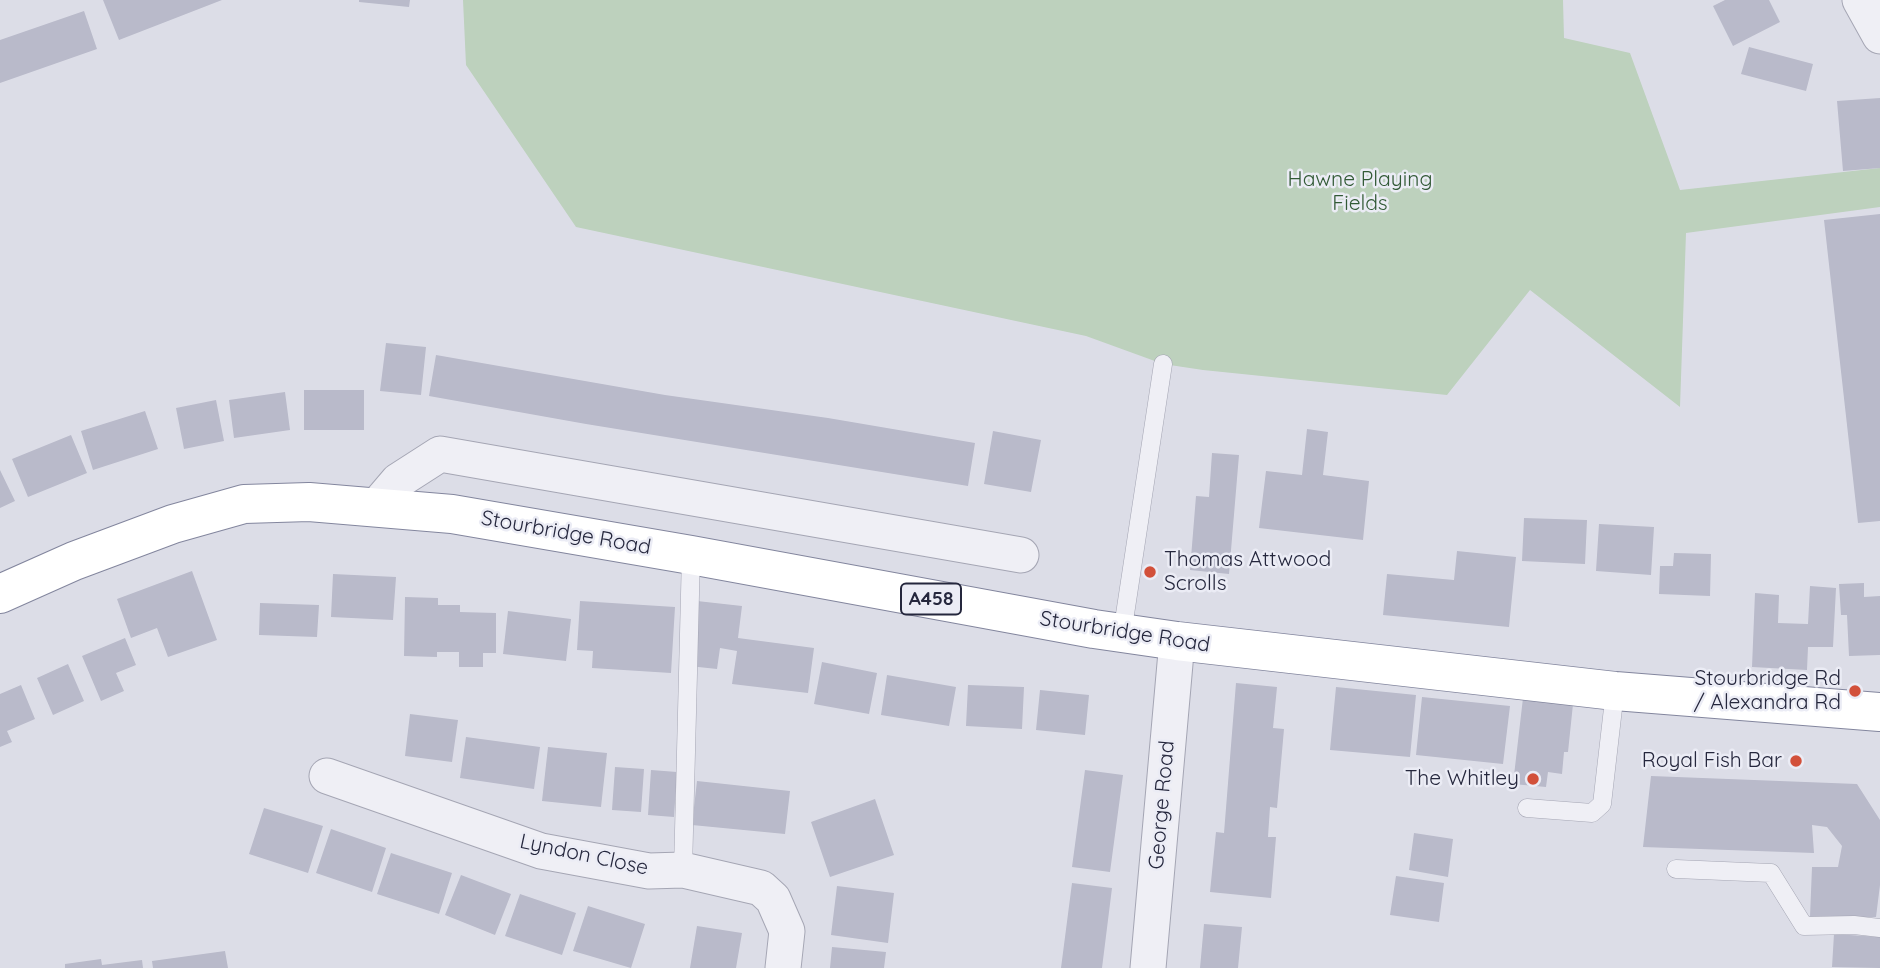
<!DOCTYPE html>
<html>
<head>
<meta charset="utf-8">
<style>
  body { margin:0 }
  canvas { display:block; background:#dcdde7 }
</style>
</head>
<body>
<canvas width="1880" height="968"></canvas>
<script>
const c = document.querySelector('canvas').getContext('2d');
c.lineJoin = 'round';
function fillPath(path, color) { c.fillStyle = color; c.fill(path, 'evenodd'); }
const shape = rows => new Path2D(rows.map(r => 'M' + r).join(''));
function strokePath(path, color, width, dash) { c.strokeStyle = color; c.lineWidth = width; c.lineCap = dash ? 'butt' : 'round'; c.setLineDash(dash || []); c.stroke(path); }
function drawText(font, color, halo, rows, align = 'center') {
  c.font = font + ' Quicksand,sans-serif'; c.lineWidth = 5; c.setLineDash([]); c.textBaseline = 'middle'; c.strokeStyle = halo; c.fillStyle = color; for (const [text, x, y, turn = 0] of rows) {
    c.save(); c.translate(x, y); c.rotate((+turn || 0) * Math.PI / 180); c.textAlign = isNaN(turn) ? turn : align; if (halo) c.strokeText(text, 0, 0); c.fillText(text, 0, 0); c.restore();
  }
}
fillPath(shape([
  [463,0,1563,0,1564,38,1630,53,1680,190,1880,168,1880,207,1686,233,1680,407,1530,290,1447,395,1203,370,1163,364,1086,336,576,227,466,65]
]), '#bdd1bd');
fillPath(shape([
  [103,0,222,0,119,40],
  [359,0,410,0,409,7,359,2],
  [1725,0,1769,0,1780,22,1733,46,1713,6],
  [84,11,97,49,0,83,0,40],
  [1749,47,1813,64,1806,91,1741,74],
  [1880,98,1880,168,1843,171,1837,101],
  [1880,214,1880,521,1858,523,1824,220],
  [386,343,426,347,421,395,380,391],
  [436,355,665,395,828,418,975,443,968,486,586,424,429,396],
  [304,390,364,390,364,430,304,430],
  [285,392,290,430,234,438,229,400],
  [216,400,224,441,184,449,176,408],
  [145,411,158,449,93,470,81,431],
  [1307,429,1328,432,1323,475,1369,481,1363,540,1259,528,1266,471,1302,475],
  [993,431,1041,440,1031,492,984,484],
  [71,435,87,473,28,497,12,459],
  [1212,453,1239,455,1229,574,1190,570,1196,496,1209,497],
  [0,470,15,501,0,508],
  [1524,518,1587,520,1585,564,1522,561],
  [1599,524,1654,527,1651,575,1596,571],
  [1457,551,1516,557,1509,627,1383,615,1387,574,1454,580],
  [1674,553,1711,554,1710,596,1659,594,1660,566,1673,566],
  [192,571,217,640,168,657,157,628,131,638,117,599],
  [333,574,396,577,393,620,331,617],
  [1864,583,1864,597,1880,596,1880,655,1849,656,1847,615,1841,615,1839,584],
  [1810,586,1836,588,1833,647,1808,647,1807,670,1752,667,1755,593,1779,595,1778,623,1808,624],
  [405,597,438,598,438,605,460,605,460,612,496,613,496,653,483,653,483,667,459,667,459,652,437,652,437,657,404,656],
  [580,601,675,607,671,673,592,668,593,651,577,650],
  [697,601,742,606,738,638,814,648,808,693,732,684,737,651,720,648,717,669,689,666],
  [260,603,319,605,317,637,259,635],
  [508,611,571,619,566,661,503,654],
  [125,638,136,665,116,673,124,691,101,701,82,656],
  [822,662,877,673,869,714,814,704],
  [68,664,84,701,53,715,37,678],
  [887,675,956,687,949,726,881,715],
  [1236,683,1277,687,1273,728,1284,729,1277,808,1270,807,1268,837,1276,837,1271,898,1210,892,1216,832,1224,833],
  [21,685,35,719,7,731,12,742,0,747,0,694],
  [968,685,1024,687,1022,729,966,726],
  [1336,687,1416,695,1410,757,1330,750],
  [1040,690,1089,695,1085,735,1036,730],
  [1422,697,1510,706,1503,764,1416,755],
  [1523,698,1573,704,1568,752,1564,752,1562,774,1548,772,1546,787,1513,784],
  [410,714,458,720,452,762,405,756],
  [466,737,540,747,534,789,460,778],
  [548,747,607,753,601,807,542,801],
  [615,767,644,769,641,812,612,810],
  [651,770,677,772,674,817,648,815],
  [1085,770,1123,775,1110,872,1072,867],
  [1651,776,1857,784,1880,820,1880,885,1876,917,1810,917,1812,867,1838,867,1842,846,1827,827,1812,825,1814,853,1643,847],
  [697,781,790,791,785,834,692,825],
  [875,799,894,855,830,877,811,822],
  [264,808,323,826,308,873,249,854],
  [331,829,386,848,372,892,316,873],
  [1414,833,1453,839,1448,877,1409,870],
  [391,853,452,873,439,914,377,894],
  [461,875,511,894,495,935,445,915],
  [1396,876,1444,883,1439,922,1390,915],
  [1072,883,1112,888,1102,968,1061,968],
  [837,886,894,893,888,943,831,935],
  [520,894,576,913,562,955,505,936],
  [588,906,645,924,631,968,573,951],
  [1204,924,1242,927,1238,968,1200,968],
  [697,926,742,933,736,968,690,968],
  [1834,934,1880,937,1880,968,1832,967],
  [832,947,886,952,884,968,830,968],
  [225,951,228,968,153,968,152,961],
  [101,959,102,965,142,960,143,968,65,968,65,964]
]), '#b9baca');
const lane = shape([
  [1122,634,1163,364],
  [1527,808,1592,813,1602,804,1615,691],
  [1676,869,1771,873,1804,926,1854,925,1880,928],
  [683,870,691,555]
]);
const street = shape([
  [1860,0,1880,36],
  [375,508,398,481,440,454,1021,555],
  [327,776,541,851,649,871,683,870,761,888,773,899,787,931,783,968],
  [1148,968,1177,641]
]);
const highway = shape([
  [0,594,74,561,173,524,244,504,309,502,452,514,691,555,1094,629,1177,641,1615,691,1880,712]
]);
strokePath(lane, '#a5a6b4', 19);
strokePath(street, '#a5a6b4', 37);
strokePath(highway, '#83869e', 40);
strokePath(lane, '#efeff5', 18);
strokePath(street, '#efeff5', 35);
strokePath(highway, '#fff', 38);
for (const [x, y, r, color] of [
  [1150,572,7,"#d2503a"],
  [1855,691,7,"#d2503a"],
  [1796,761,7,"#d2503a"],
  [1533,779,7,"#d2503a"]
]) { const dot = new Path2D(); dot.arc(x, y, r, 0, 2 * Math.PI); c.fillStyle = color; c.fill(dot); strokePath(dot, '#ebecf5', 2.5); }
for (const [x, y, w] of [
  [931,599,60]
]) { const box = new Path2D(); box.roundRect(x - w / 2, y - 15.5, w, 31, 5); c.fillStyle = '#ebecf5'; c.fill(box); strokePath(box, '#25273d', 2); }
drawText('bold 19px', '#25273d', null, [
  ["A458",931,599]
]);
drawText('21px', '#325a36', '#ebecf5', [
  ["Hawne Playing",1360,180],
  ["Fields",1360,204]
]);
drawText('21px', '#25273d', '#ebecf5', [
  ["Stourbridge Road",566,533,10],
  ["Stourbridge Road",1125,632,9],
  ["George Road",1162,805,-85],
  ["Lyndon Close",584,855,12]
]);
drawText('21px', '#25273d', '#ebecf5', [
  ["Thomas Attwood",1164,560,"left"],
  ["Scrolls",1164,584,"left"],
  ["Stourbridge Rd",1841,679],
  ["/ Alexandra Rd",1841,703],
  ["Royal Fish Bar",1782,761],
  ["The Whitley",1519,779]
], 'right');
</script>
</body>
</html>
